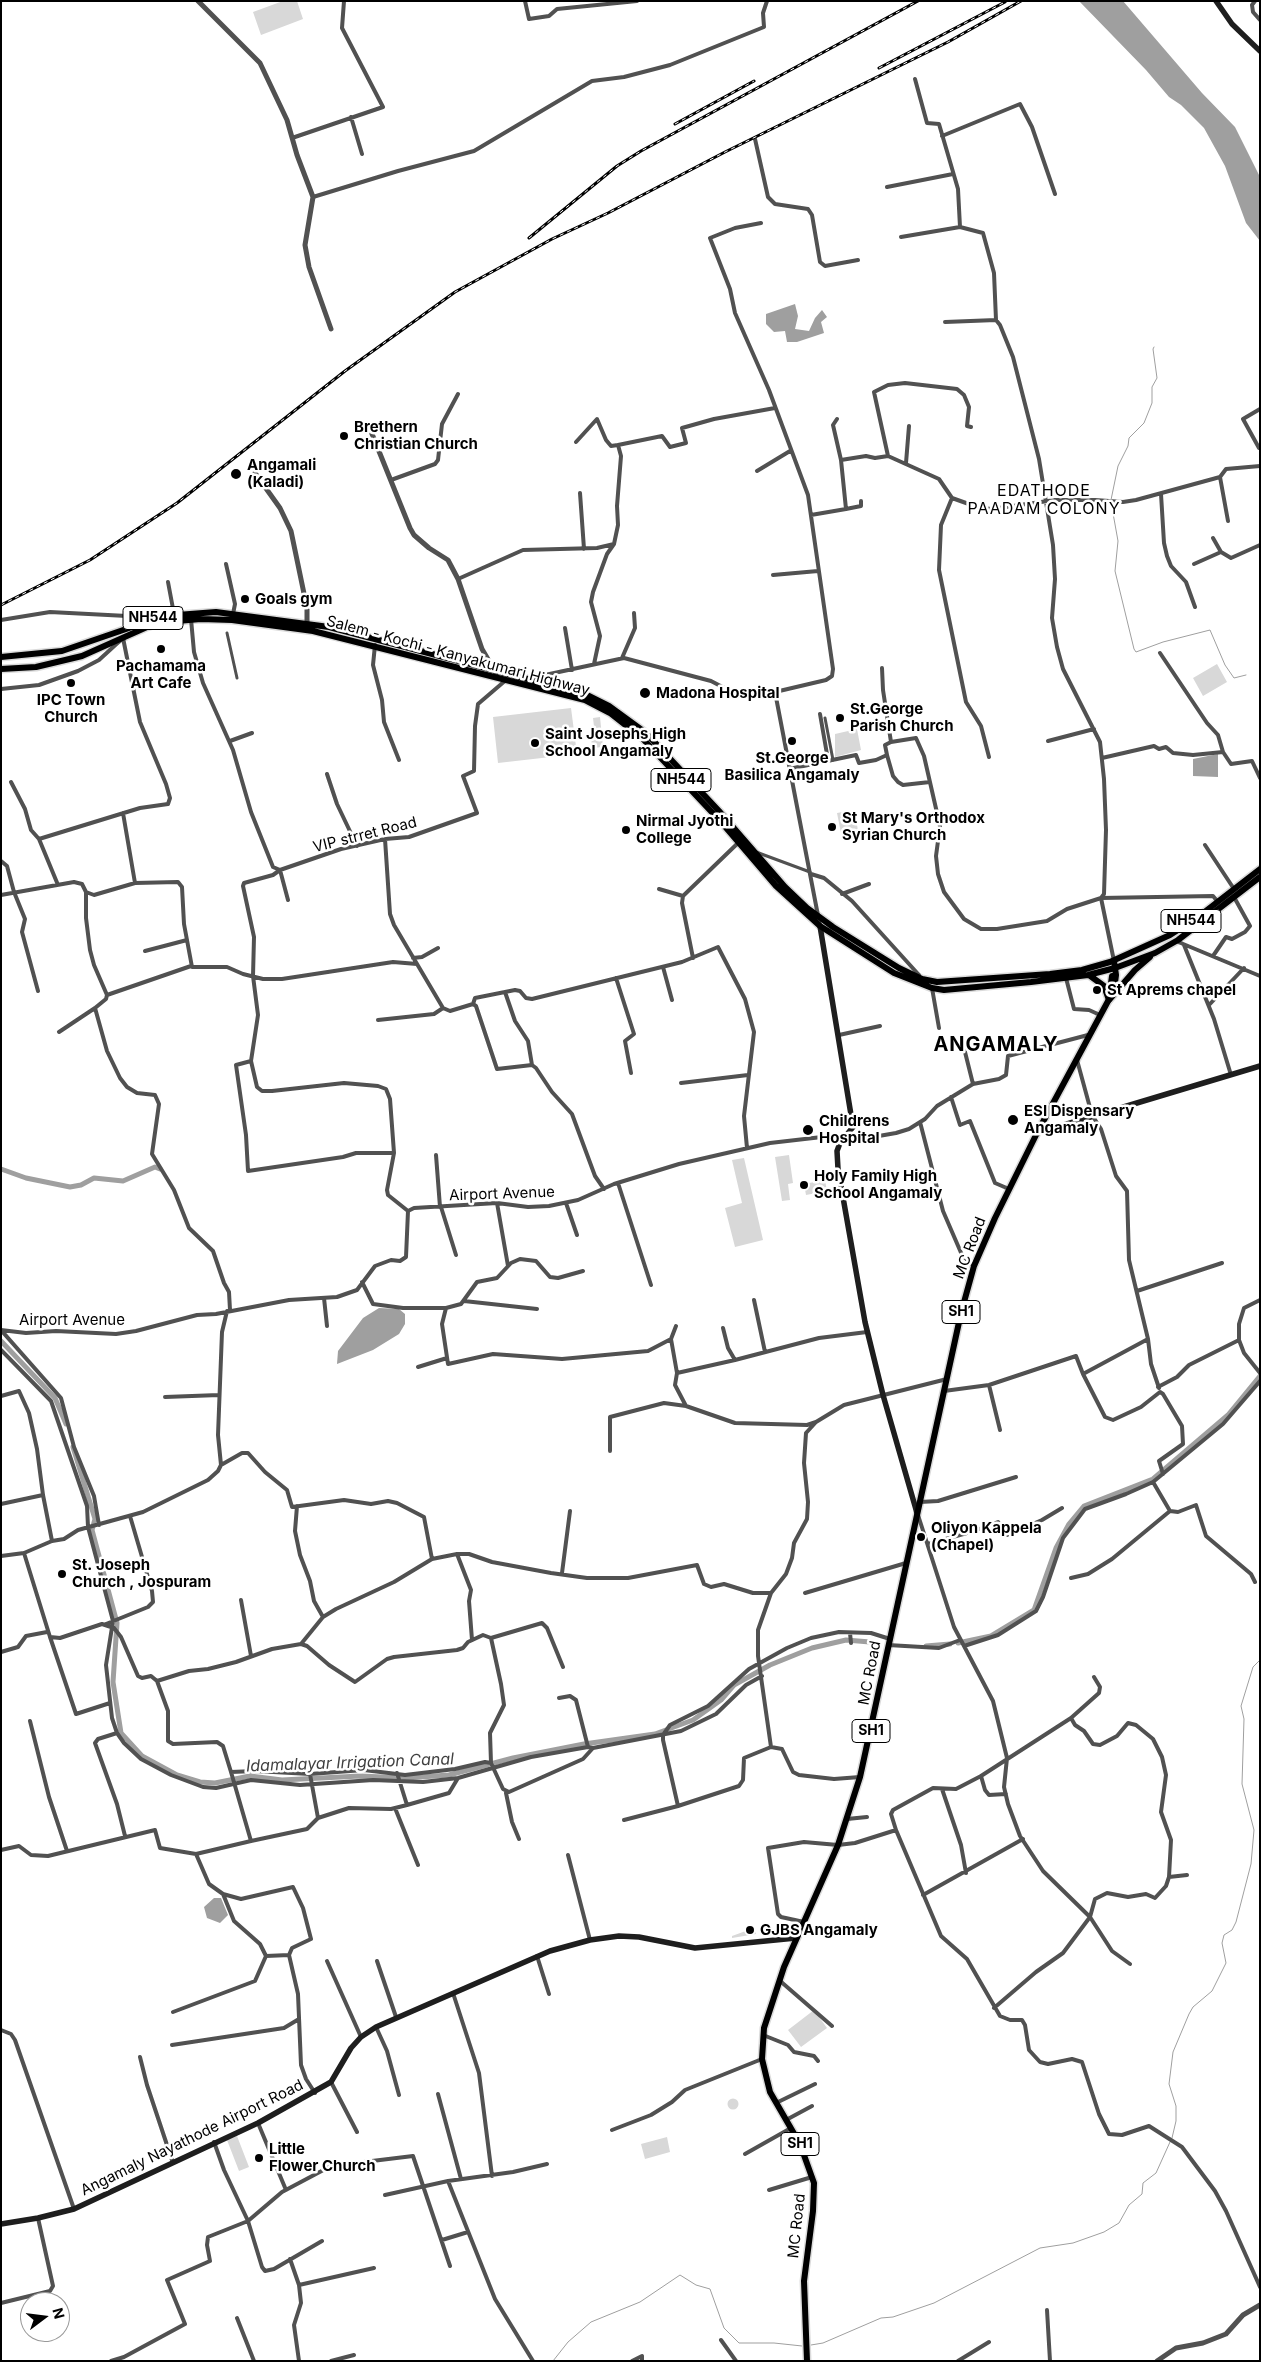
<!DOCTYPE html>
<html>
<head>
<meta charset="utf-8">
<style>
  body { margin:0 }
  #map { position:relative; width:1261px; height:2362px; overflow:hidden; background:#fff; font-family:Inter,sans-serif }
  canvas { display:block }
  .frame { position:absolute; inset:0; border:2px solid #000; pointer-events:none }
  .north { position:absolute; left:20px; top:2292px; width:50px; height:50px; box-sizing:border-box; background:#fff; border:1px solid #999; border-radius:50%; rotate:75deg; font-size:14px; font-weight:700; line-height:20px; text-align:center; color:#000 }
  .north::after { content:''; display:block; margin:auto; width:18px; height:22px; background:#000; clip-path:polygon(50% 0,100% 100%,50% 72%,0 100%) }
</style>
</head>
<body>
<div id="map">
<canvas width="1261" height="2362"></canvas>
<div class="frame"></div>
<div class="north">N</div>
</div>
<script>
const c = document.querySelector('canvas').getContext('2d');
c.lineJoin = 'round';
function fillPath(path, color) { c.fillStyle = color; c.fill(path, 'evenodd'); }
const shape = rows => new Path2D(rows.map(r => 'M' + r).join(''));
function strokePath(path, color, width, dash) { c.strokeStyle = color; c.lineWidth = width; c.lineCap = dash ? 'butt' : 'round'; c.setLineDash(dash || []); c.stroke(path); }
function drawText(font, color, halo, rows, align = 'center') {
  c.font = font + ' Inter,sans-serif'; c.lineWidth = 5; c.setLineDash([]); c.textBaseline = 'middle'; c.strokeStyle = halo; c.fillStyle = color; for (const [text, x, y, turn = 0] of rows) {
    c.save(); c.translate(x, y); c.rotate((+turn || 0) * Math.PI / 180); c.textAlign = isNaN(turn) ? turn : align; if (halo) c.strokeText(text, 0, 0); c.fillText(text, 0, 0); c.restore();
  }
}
fillPath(shape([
  [283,1,297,1,303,19,261,35,253,12],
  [1217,664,1227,682,1203,696,1193,678],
  [571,708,577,754,498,763,493,717],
  [600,717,603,747,592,748,591,736,595,735,593,718],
  [857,729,861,750,835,757,835,734],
  [854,810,859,835,842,838,837,813],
  [789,1155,793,1183,788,1184,790,1200,782,1201,775,1157],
  [744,1158,763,1240,735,1247,725,1208,742,1203,732,1160],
  [825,1180,827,1191,806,1195,804,1184],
  [754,1928,756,1934,732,1938,732,1936],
  [814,2010,827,2028,801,2047,788,2030],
  '727.5 2104a5.5 5.5 0 1 1 11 0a5.5 5.5 0 1 1-11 0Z',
  [237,2136,249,2167,239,2171,227,2140],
  [667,2137,670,2152,645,2159,641,2144]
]), '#d8d8d8');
fillPath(shape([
  [1079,1,1123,1,1202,93,1235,127,1260,177,1260,241,1246,223,1225,166,1204,128,1181,105,1169,97,1146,70],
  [795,304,798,316,795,329,809,331,815,318,822,310,827,317,821,322,824,333,797,342,787,342,785,331,774,332,766,324,766,314],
  [1218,754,1218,777,1193,776,1193,759],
  [379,1308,399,1309,405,1314,405,1324,399,1334,373,1350,337,1364,338,1351,363,1318],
  [214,1898,221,1898,228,1915,220,1923,207,1918,204,1907]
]), '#9f9f9f');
strokePath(shape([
  [1111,500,1118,466,1128,446,1129,438,1144,423,1152,403,1152,387,1157,378,1153,349,1154,347],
  [1111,502,1118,541,1115,571,1134,649,1136,652,1163,642,1210,630,1225,665,1234,678,1246,675],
  [1172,2138,1176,2121,1176,2106,1169,2084,1173,2052,1189,2014,1193,2007,1212,1991,1226,1963,1222,1943,1224,1935,1232,1930,1236,1922,1251,1864,1254,1830,1242,1784,1244,1719,1241,1706,1253,1667,1260,1660],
  [811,2345,823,2343,881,2318,893,2317,934,2303,1040,2248,1073,2243,1104,2232,1119,2223,1129,2205,1142,2194,1143,2183,1156,2173,1170,2142],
  [553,2361,568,2342,591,2322,640,2302,680,2275,696,2285,710,2289,724,2328,739,2343,774,2343,802,2346]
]), '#9f9f9f', 1);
strokePath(shape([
  [1,1169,26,1178,70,1187,81,1185,94,1178,123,1181,155,1167,160,1169],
  [1,1341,55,1398,66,1424],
  [73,1447,95,1519,92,1530,117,1623,113,1682,121,1733,142,1756,177,1775,200,1782,215,1783,250,1776,282,1780,360,1776,406,1778,449,1775,513,1758,584,1744,655,1734,693,1720,721,1700,734,1685,770,1665,812,1648,846,1640,870,1642],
  [958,1643,991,1636,1034,1610,1056,1548,1069,1524,1084,1506,1153,1479,1228,1415,1260,1376],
  [926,1646,950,1644]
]), '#9f9f9f', 5);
const primary = shape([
  [1109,998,1112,976],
  [807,2361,804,2281,813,2211,814,2183,800,2144,770,2092,762,2059,764,2028,784,1967,838,1845,860,1777,961,1313,974,1266,995,1218,1037,1133,1114,990,1116,975,1114,961]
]);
const trunk = shape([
  [1,657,62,651,164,616,216,612,329,627,585,694,609,706,646,733,719,811,785,887,807,908,833,927,899,968,922,979,937,982,1050,974,1082,970,1110,962,1170,935,1198,917,1260,869],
  [1,669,36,667,82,656,147,627,165,622,201,619,232,620,313,631,585,700,610,713,643,739,722,823,776,886,820,926,894,973,932,988,944,990,1031,982,1088,975,1115,968,1155,953,1178,940,1260,877],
  [1089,975,1104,986,1109,1000,1135,970,1150,957]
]);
strokePath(primary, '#dbdbdb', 9);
strokePath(trunk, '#dbdbdb', 9);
strokePath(shape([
  [227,633,237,678],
  [825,718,833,760],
  [756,852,810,872]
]), '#515151', 3);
strokePath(shape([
  [525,1,529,19,549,16,557,9,637,1],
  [1255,1,1252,5,1253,12,1260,20],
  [915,79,927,123,939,124,958,189,960,227,983,233,994,273,996,320,1000,325,1013,357,1039,459,1053,545,1055,579,1052,618,1057,647,1063,669,1100,742,1104,779,1106,830,1104,894,1101,898,1114,961],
  [351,117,362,154],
  [942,136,1020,104,1032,127,1055,194],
  [292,138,383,107,342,28,344,1],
  [755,139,768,197,775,204,808,209,812,215,820,262,825,266,858,260],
  [887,187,953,174],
  [313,197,398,171,474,151,592,81,624,77,670,65,764,27,763,13,767,1],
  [761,223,735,228,710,238,730,289,735,313,769,390,808,495,833,669,832,676,826,680,775,692],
  [901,237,960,227],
  [945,322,996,320],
  [837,419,833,425,841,460],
  [576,442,597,419,606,440,611,446,618,445,621,456,617,506,618,525,614,544,607,554,593,592,591,602,600,636,594,664],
  [618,445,662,436,670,447,686,443,682,428,714,419,775,408],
  [1259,448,1243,419,1260,409],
  [888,456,939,479,952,498,980,508,992,509,1055,500,1095,500,1123,502,1136,500,1220,477,1226,469,1260,466],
  [906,463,909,426],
  [757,471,790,451],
  [1220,477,1228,521],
  [391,480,435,464,438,460,442,424,458,394],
  [580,493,584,549],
  [1161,494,1164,543,1167,556,1171,566,1186,582,1195,607],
  [952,498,941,525,939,570,966,702,981,726,989,757],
  [846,509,861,506,861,501],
  [811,515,846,509,841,460,866,456,875,458,888,456,874,392,888,385,905,383,957,389,964,395,969,407,967,426,971,427],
  [1213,538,1221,552,1231,558,1260,545],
  [226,564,235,604,233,614],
  [1194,564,1221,552],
  [773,575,818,571],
  [458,579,523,550,597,548,614,544],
  [168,582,174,614],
  [191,619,194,652,203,683,233,750,251,812,273,867,280,870,341,849,385,839,409,837,477,813,463,776,474,771,475,726,478,704,506,680],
  [1,620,50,612,127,616,146,620],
  [565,628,572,670],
  [375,645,373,665,382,700,384,722,399,760],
  [1160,653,1207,723,1218,735,1223,752],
  [622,658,635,628,634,613],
  [882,668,883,690,891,742,916,738,924,756,940,826,936,856,938,874,944,892,964,919,981,929,997,929,1047,921,1067,909,1101,898,1213,896,1218,902],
  [531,678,624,658,711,681,732,692,746,695,775,692,820,926],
  [1,689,39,685,78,671,99,660,123,638,140,722,166,784,170,798,168,804,140,808,39,839],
  [820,714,828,760],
  [230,741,252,733],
  [1048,741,1094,729],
  [887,755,893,776,898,782,903,785,930,782],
  [1102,758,1154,746,1159,749,1166,747,1173,753,1193,755,1223,752,1231,764,1252,761,1260,778],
  [789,769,856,755,859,763,876,760,887,755,885,745,891,742],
  [327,774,337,804,357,846],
  [11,782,25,809,31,830,39,839,58,885],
  [123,813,135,883],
  [385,839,390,914,394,925,443,1008,450,1011,473,1004,476,1006,497,1069,532,1065,536,1068,552,1092,572,1114,595,1176,604,1189],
  [1205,845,1234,889],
  [1,861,7,866,14,892,25,919,22,932,38,991],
  [811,874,824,878,852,901,919,975],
  [659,889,683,896],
  [86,892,86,918,90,950,94,965,107,995,106,999,95,1008,107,1051,120,1078,127,1087,137,1093,155,1095,159,1104,152,1154,174,1190,189,1228,213,1251,224,1283,229,1292,230,1310],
  [842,894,869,884],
  [1,895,74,882,82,884,86,892,94,895,135,883,178,882,182,887,184,924,192,967,227,967,243,974,263,979,282,979,393,962,417,964],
  [288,900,280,870,273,875,244,883,243,886,254,937,253,976,258,1015,251,1061,257,1087,262,1091,272,1091,344,1083,378,1086,386,1089,390,1099,394,1153,387,1190,388,1195,408,1211],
  [1176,941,1260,976],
  [1184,945,1214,1019,1231,1075],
  [145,951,187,940],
  [1213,956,1226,937,1232,939,1245,932,1250,926,1234,897],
  [413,958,422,957,438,948],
  [693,958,682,903,683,896,738,843],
  [663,967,672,1000],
  [616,978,634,1034,625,1041,631,1073],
  [1066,978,1074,1009,1089,1010,1100,1015],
  [932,988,939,1028],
  [505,992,515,1021,528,1041,532,1065],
  [107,995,191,966],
  [473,1004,475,998,515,990,520,991,526,998,532,999,682,962,718,947,745,999,754,1032,744,1116,747,1148],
  [1209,1005,1244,968],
  [378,1020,434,1014,443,1008],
  [59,1032,95,1008],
  [839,1035,880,1026],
  [964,1048,973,1084],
  [1077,1060,1092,1115,1101,1129,1116,1176,1127,1191,1129,1260,1148,1339,1083,1374,1105,1417,1113,1420,1141,1407,1160,1392,1163,1394,1182,1426,1183,1444,1159,1461,1163,1474],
  [251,1061,236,1065,246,1135,248,1171,343,1157,356,1153,394,1153],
  [681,1083,748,1075],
  [951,1097,960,1125,970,1121,995,1183,1009,1189],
  [920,1122,943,1211,962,1255,974,1266],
  [436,1155,440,1207],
  [618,1183,651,1285],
  [497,1203,508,1266],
  [566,1203,577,1235],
  [441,1207,456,1255],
  [583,1271,558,1278,550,1277,536,1261,520,1259,511,1263,497,1278,477,1282,461,1304,446,1308,442,1324,448,1364,493,1354,562,1359,648,1351,671,1339,676,1326],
  [362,1282,373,1304,403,1308,446,1308],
  [1137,1291,1222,1263],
  [324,1298,327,1326],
  [754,1300,765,1352],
  [1260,1300,1244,1308,1239,1324,1239,1340,1244,1353,1260,1373],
  [464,1301,537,1309],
  [723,1328,728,1348,735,1360,819,1338,867,1332],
  [1,1330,26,1333,56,1331,116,1334,136,1331,197,1315,216,1314,289,1300,337,1297,357,1290,375,1266,391,1260,400,1261,406,1257,408,1211,414,1208,497,1203,528,1207,549,1206,578,1200,614,1184,679,1164,770,1143,848,1134,873,1137,896,1133,909,1129,925,1119,937,1106,973,1084,999,1079,1006,1075,1008,1056,1088,1035],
  [1,1330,61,1398,74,1447,94,1496,99,1525],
  [671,1339,677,1373,675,1385,686,1406,735,1423,807,1425,816,1422,844,1405,947,1379],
  [1148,1339,1151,1364,1159,1388],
  [1,1350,51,1401,87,1506,88,1527,113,1621,106,1665,112,1718,117,1733,124,1743,141,1759,171,1775,203,1787,216,1788,251,1780,300,1785,373,1780,423,1782,458,1778,531,1757,588,1747,593,1748,681,1731,716,1714,746,1685,762,1676],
  [418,1367,447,1358],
  [677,1373,735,1360],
  [989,1385,1000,1430],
  [1158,1387,1177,1377,1189,1365,1239,1340],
  [944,1391,989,1385,1076,1356,1083,1374],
  [1,1396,19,1391,29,1413,37,1449,43,1495,52,1541],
  [165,1397,219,1395],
  [816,1422,806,1433,804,1463,808,1502,807,1519,794,1543,792,1558,786,1574,771,1593,758,1630,758,1656,771,1747,782,1749,793,1772,799,1775,834,1779,860,1777],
  [610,1451,610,1417,664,1403,686,1406],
  [221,1465,242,1453,248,1453,265,1472,287,1490,292,1507,344,1500,371,1504,388,1501,397,1503,424,1517,432,1559],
  [1153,1482,1170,1511,1178,1512,1196,1505,1206,1536,1251,1574,1255,1582],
  [920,1502,938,1501,1016,1477],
  [1,1504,43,1495],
  [297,1506,295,1531,300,1555,310,1581,314,1601,323,1617,301,1644],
  [918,1515,954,1627,993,1701,1007,1758,1004,1787,1008,1804,1020,1836,1043,1871,1090,1917],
  [928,1544,974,1531,998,1522,1007,1535,1042,1520,1062,1508],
  [24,1553,50,1637,60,1638,102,1624,114,1628,121,1637,138,1676,142,1678,151,1676,157,1681,168,1711,168,1741,173,1744,217,1742,223,1746,231,1772,255,1771,310,1774,364,1770,405,1775,455,1769,485,1762,491,1763],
  [457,1554,471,1590,469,1601,472,1640],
  [1,1556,24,1553,52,1541,64,1539,78,1530,143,1512,208,1480,218,1471,221,1465,218,1435,222,1332,227,1311],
  [562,1573,570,1511],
  [1071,1578,1088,1574,1112,1559,1170,1511],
  [805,1593,906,1563],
  [241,1600,251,1656],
  [323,1617,336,1609,394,1582,432,1559,457,1554,469,1554,492,1562,551,1573,587,1578,628,1578,697,1565,704,1584,711,1587,724,1584,753,1593,771,1593],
  [106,1624,148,1607,153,1602,152,1591,130,1516],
  [850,1633,851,1643],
  [50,1637,76,1714,110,1703],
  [491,1638,501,1684,504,1705,490,1733,491,1763,503,1789,509,1792,583,1759,593,1748],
  [888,1645,939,1648,960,1640],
  [964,1646,998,1635,1036,1611,1043,1597,1063,1538,1085,1509,1126,1494,1153,1482,1223,1424,1260,1381],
  [1,1652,18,1647,26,1636,47,1632],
  [1094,1677,1100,1687,1099,1693,1071,1718,1075,1725,1084,1731,1093,1744,1100,1745,1117,1736,1128,1723,1136,1725,1153,1739,1162,1757,1166,1775,1161,1812,1171,1840,1169,1877],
  [157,1681,189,1671,208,1669,236,1662,272,1649,301,1644,307,1646,329,1665,355,1682,387,1659,394,1657,457,1650,463,1648,468,1642,483,1635,491,1638,542,1623,547,1628,563,1667],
  [559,1698,570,1696,576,1700,588,1747],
  [30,1721,49,1797,67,1851],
  [117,1733,98,1739,95,1743,117,1804,125,1836],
  [231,1772,251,1841,196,1854,209,1884,223,1894,241,1899,293,1887,303,1908,311,1939,292,1948,289,1955,298,1994,301,2065,306,2079,315,2093],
  [310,1774,318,1818],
  [981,1776,1071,1718],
  [942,1789,961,1845,966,1873],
  [506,1793,512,1822,519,1839],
  [407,1805,449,1793,458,1778],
  [678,1806,663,1740,663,1735,670,1725,708,1706,749,1669,787,1648,811,1638,839,1632,871,1633,890,1639],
  [395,1808,418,1865],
  [847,1819,867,1817],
  [624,1820,678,1806,739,1786,743,1780,744,1758,771,1747],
  [896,1830,891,1814,893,1810,933,1788,956,1789,981,1776,985,1790,989,1795,1006,1794],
  [251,1841,307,1829,318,1818,349,1808,391,1809,407,1805,397,1773],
  [1,1850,19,1846,31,1855,48,1856,155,1830,160,1848,196,1854],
  [568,1855,590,1940],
  [223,1894,234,1921,260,1944,266,1956,289,1955],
  [923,1895,1023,1839],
  [1090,1917,1095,1899,1107,1893,1128,1897,1146,1894,1155,1898,1166,1886,1169,1877,1187,1875],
  [804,1922,781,1917,778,1914,768,1848,804,1842,838,1845,855,1843,896,1830,941,1936,967,1959,1000,2016,1010,2020,1022,2020,1025,2025,1029,2050,1040,2062,1048,2064,1072,2059,1082,2062,1099,2114,1109,2134,1122,2135,1149,2126,1182,2147,1215,2191,1226,2211,1260,2287],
  [537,1956,549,1994],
  [327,1961,361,2037],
  [377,1961,396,2017],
  [779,1980,832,2026],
  [453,1993,479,2073,492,2176],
  [994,2008,1036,1972,1063,1953,1090,1917,1112,1951,1130,1964],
  [173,2012,255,1981,266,1956],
  [376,2027,387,2051,399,2095],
  [1,2030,11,2034,15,2040,74,2209],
  [763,2035,788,2045,794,2052,814,2056,818,2061],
  [172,2045,284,2028,299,2019],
  [140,2057,147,2085,173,2163],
  [331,2082,357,2132],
  [438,2094,461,2179],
  [776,2103,815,2084],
  [786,2120,812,2106],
  [258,2123,286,2190],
  [612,2130,651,2115,672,2102,685,2090,762,2059],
  [214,2142,224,2170,248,2221,262,2267,265,2271,274,2269,322,2241],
  [745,2154,791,2128],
  [448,2181,495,2299,533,2361],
  [769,2190,812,2177],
  [385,2195,448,2181,513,2172,547,2164],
  [442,2240,468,2232],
  [290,2259,299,2285,301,2303,294,2325,299,2361],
  [299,2285,374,2268],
  [1,2303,50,2291,53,2286,38,2218],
  [1047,2310,1050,2361],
  [237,2318,254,2361],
  [721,2340,736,2361],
  [111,2361,124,2357,185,2324,167,2280,210,2261,207,2245,208,2237,248,2221,282,2192,331,2166,413,2156,450,2266],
  [331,2361,354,2355],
  [632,2361,642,2356,642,2361],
  [958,2361,989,2342]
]), '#515151', 4);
strokePath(shape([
  [198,1,260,63,287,120,297,155,313,197,305,245,309,267,331,329],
  [368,424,410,528,414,535,429,548,448,560,458,579,482,649,496,673],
  [255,473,280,508,291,531,307,608,307,623],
  [1157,2361,1176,2348,1203,2343,1226,2334,1243,2315,1260,2305]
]), '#515151', 5);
strokePath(shape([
  [1216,1,1232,24,1260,51],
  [820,926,853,1127,840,1143,837,1151,838,1169,865,1322,883,1395,917,1513],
  [1037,1133,1260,1066],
  [1,2224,38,2218,74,2209,258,2123,331,2082,351,2048,361,2037,376,2027,550,1951,590,1940,619,1936,639,1937,695,1948,796,1938]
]), '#1e1e1e', 5.5);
strokePath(primary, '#000', 6);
strokePath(trunk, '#000', 6);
const rail = shape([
  [879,68,1005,2],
  [675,124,754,81],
  [529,238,617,166,641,151,918,1],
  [1,605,90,560,177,503,345,371,455,292,552,239,608,213,725,152,948,42,1021,1]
]);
strokePath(rail, '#000', 3);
strokePath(rail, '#fff', 1, [4]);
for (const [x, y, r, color] of [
  [344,436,5,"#000"],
  [236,474,6,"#000"],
  [245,599,5,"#000"],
  [161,649,5,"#000"],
  [71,683,5,"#000"],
  [645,693,6,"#000"],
  [840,718,5,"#000"],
  [792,741,5,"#000"],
  [535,743,5,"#000"],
  [832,827,5,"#000"],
  [626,830,5,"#000"],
  [1097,990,5,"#000"],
  [1013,1120,6,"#000"],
  [808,1130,6,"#000"],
  [804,1185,5,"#000"],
  [921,1537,5,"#000"],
  [62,1574,5,"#000"],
  [750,1930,5,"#000"],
  [259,2158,5,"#000"]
]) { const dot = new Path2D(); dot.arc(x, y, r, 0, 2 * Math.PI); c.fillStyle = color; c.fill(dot); strokePath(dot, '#fff', 2); }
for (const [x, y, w] of [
  [153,618,60],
  [681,780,60],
  [1191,921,60],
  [961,1312,38],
  [871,1731,38],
  [800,2144,38]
]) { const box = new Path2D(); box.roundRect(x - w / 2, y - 11.5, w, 23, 4); c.fillStyle = '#fff'; c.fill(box); strokePath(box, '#000', 1); }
drawText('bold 14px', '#000', null, [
  ["NH544",153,618],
  ["NH544",681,780],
  ["NH544",1191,921],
  ["SH1",961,1312],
  ["SH1",871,1731],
  ["SH1",800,2144]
]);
drawText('bold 15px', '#000', '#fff', [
  ["Brethern",354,427],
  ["Christian Church",354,444],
  ["Angamali",247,465],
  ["(Kaladi)",247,482],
  ["Goals gym",255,599],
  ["Pachamama",161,666,"center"],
  ["Art Cafe",161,683,"center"],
  ["Madona Hospital",656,693],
  ["IPC Town",71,700,"center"],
  ["Church",71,717,"center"],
  ["St.George",850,709],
  ["Parish Church",850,726],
  ["Saint Josephs High",545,734],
  ["School Angamaly",545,751],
  ["St.George",792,758,"center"],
  ["Basilica Angamaly",792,775,"center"],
  ["St Mary's Orthodox",842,818],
  ["Syrian Church",842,835],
  ["Nirmal Jyothi",636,821],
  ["College",636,838],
  ["St Aprems chapel",1107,990],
  ["ESI Dispensary",1024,1111],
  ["Angamaly",1024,1128],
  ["Childrens",819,1121],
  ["Hospital",819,1138],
  ["Holy Family High",814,1176],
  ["School Angamaly",814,1193],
  ["Oliyon Kappela",931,1528],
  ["(Chapel)",931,1545],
  ["St. Joseph",72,1565],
  ["Church , Jospuram",72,1582],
  ["GJBS Angamaly",760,1930],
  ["Little",269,2149],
  ["Flower Church",269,2166]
], 'left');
drawText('15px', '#000', '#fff', [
  ["Salem - Kochi - Kanyakumari Highway",458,656,15],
  ["VIP strret Road",365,835,-14],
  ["Airport Avenue",502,1194,-2],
  ["MC Road",970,1248,-69],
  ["Airport Avenue",72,1320],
  ["MC Road",870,1673,-79],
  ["Angamaly Nayathode Airport Road",192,2138,-26],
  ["MC Road",797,2226,-84]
]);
c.letterSpacing = '1px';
drawText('16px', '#000', '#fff', [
  ["EDATHODE",1044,491],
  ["PAADAM COLONY",1044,509]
]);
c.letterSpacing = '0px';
drawText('italic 16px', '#404040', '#fff', [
  ["Idamalayar Irrigation Canal",350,1763,-2]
]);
c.letterSpacing = '1px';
drawText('bold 20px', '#000', '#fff', [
  ["ANGAMALY",996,1045]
]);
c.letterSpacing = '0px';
</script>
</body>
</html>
